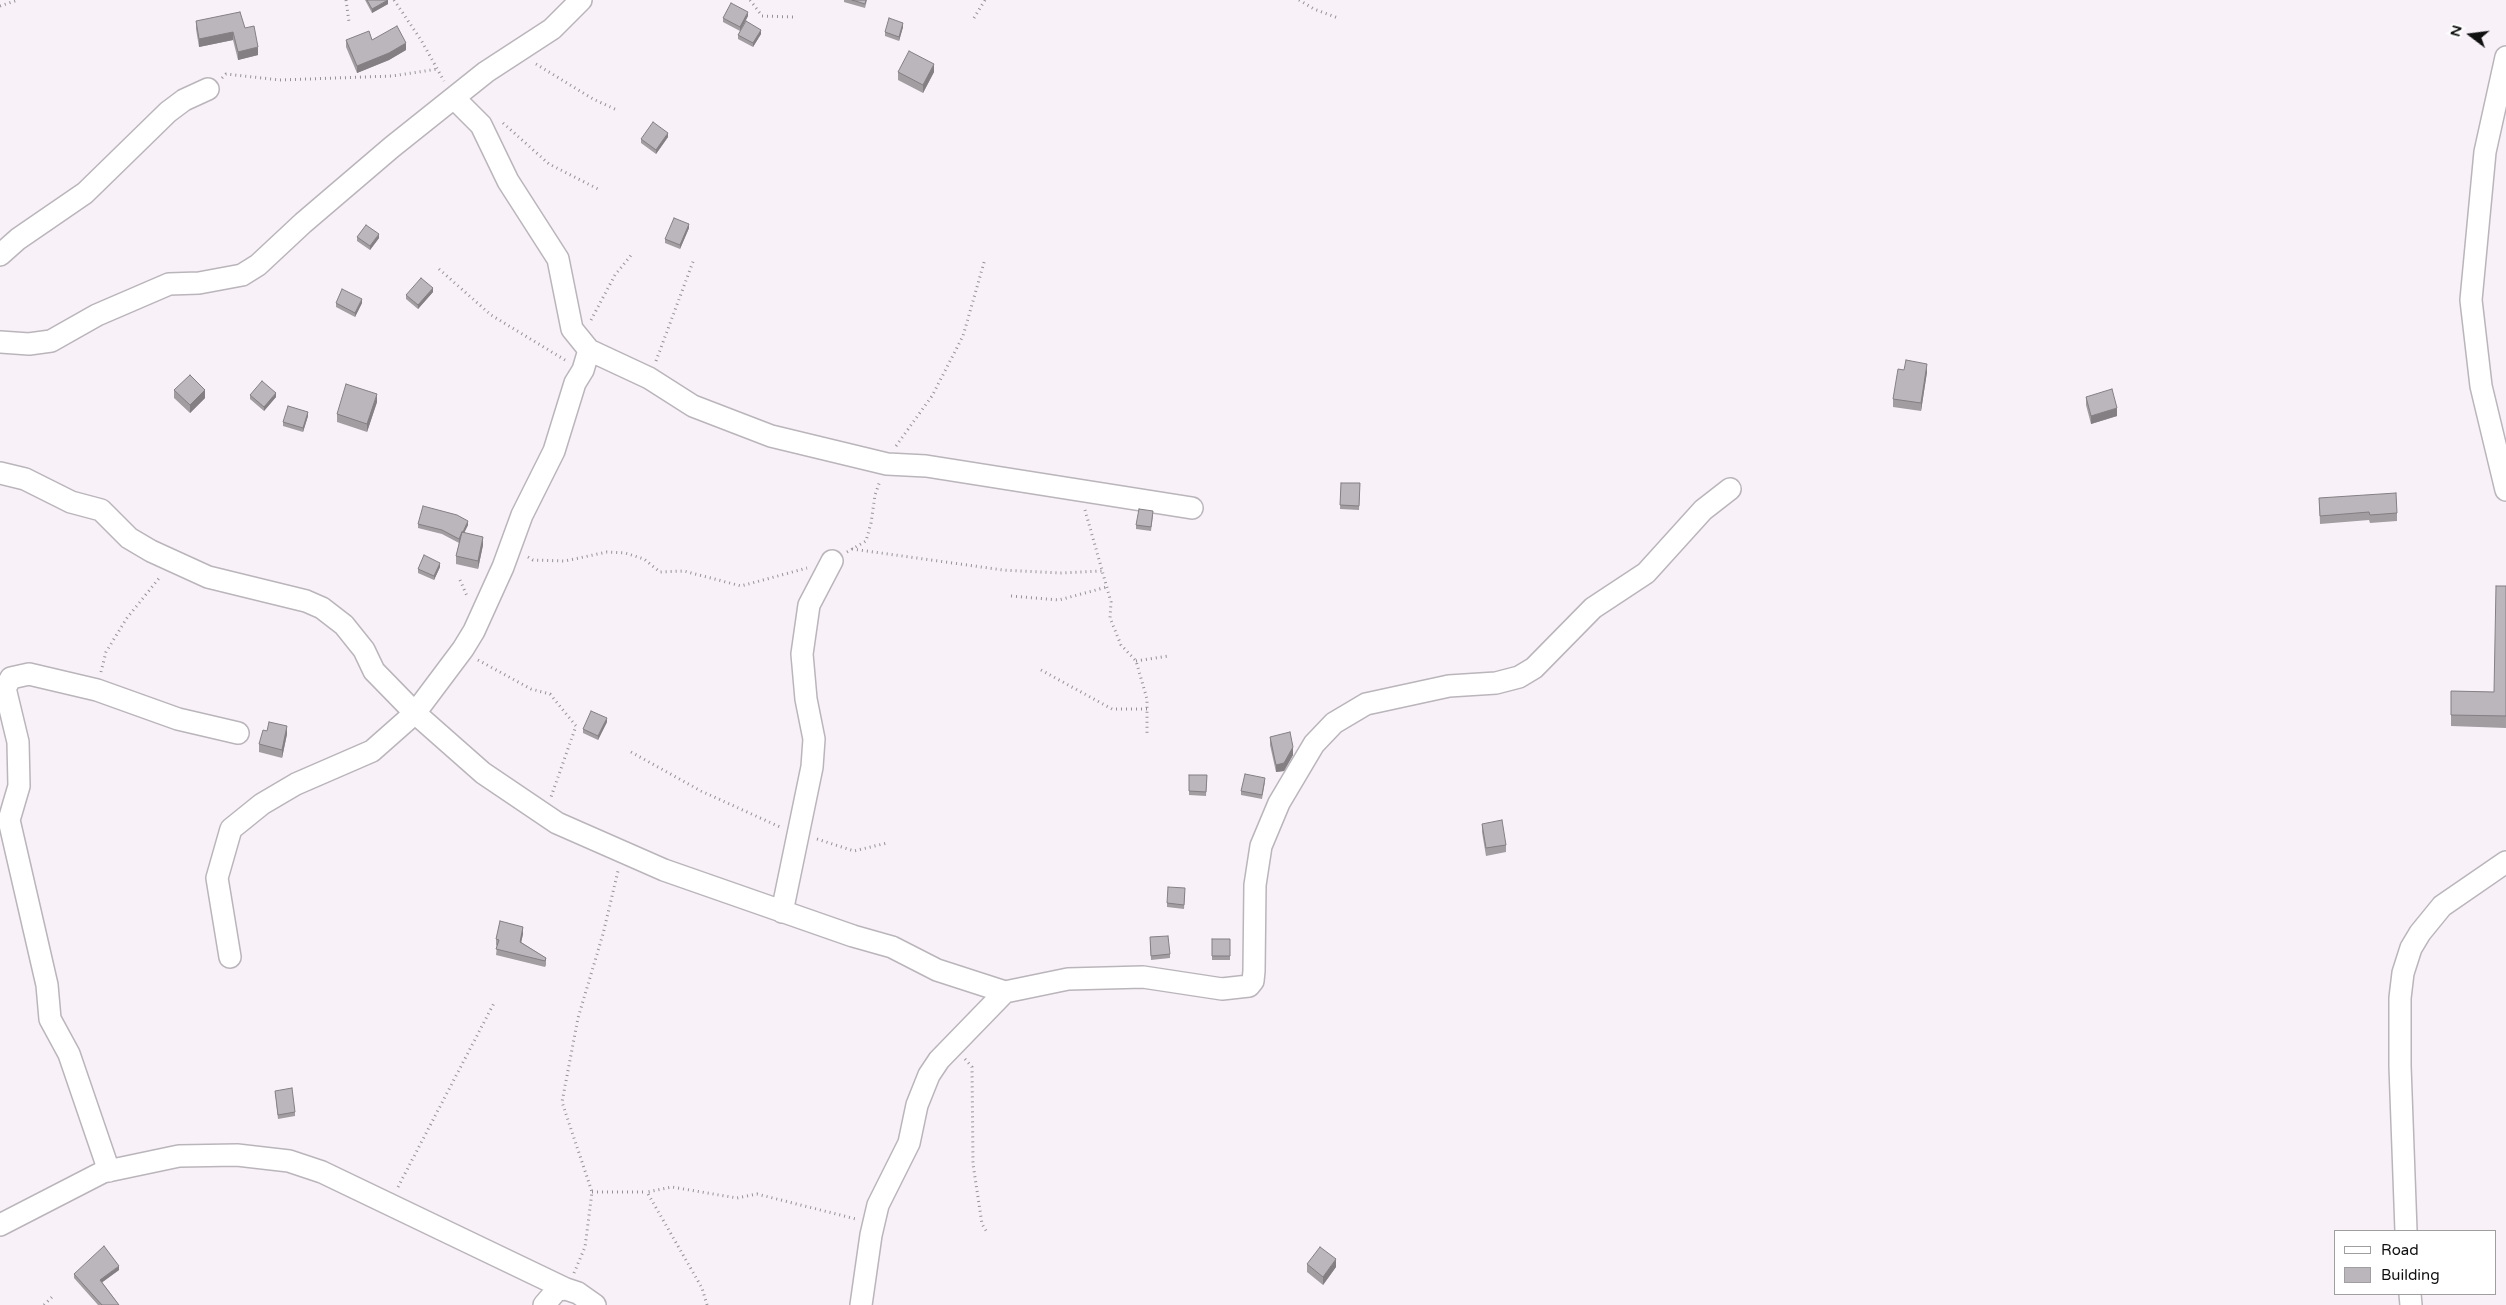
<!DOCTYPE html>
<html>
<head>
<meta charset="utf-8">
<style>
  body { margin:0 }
  #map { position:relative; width:2506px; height:1305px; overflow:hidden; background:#f8f2f8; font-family:"Varela Round",sans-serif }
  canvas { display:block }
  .legend { position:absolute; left:2334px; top:1230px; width:162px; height:65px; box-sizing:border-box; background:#fff; border:1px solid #a09fa0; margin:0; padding:6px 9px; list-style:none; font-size:15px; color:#111011 }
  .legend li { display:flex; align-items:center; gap:10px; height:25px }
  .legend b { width:25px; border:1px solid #a09fa0 }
  .north { position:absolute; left:2446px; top:10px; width:50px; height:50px; -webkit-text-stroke:4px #fff; paint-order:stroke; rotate:285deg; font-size:14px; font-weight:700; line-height:20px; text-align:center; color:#111011 }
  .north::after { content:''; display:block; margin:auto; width:18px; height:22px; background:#111011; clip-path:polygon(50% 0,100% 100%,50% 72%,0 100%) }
</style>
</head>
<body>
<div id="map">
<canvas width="2506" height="1305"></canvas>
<ul class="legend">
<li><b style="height:6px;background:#fff"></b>Road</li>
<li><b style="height:14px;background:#bbb6bb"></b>Building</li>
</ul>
<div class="north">N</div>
</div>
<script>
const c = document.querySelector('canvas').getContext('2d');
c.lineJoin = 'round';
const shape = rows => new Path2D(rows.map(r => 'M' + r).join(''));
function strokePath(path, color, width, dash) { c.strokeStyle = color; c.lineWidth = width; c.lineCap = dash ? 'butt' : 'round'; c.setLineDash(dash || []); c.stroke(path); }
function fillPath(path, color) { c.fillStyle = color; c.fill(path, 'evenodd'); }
const minor = shape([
  [2506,57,2485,152,2471,300,2481,386,2506,490],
  [0,255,18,239,85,193,168,112,184,100,208,89],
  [0,342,29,344,51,341,97,315,169,284,199,283,242,275,258,265,303,223,392,147,486,72,552,29,581,0],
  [589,350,649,378,693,406,771,436,887,464,926,466,1192,508],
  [0,473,25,479,71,502,101,510,129,538,151,551,208,577,306,601,322,608,344,625,364,650,374,671,415,713,483,773,557,823,664,870,853,936,892,947,937,970,1005,992],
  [782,912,812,767,814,739,806,699,802,654,809,605,832,561],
  [230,957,217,878,231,829,262,804,296,784,372,751,415,713,463,649,474,631,503,567,522,515,554,451,575,383,583,370,589,350,572,329,558,259,508,181,481,125,455,99],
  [109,1171,69,1054,50,1019,47,985,9,820,19,786,18,742,5,688,11,678,29,674,97,690,178,719,238,733],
  [0,1225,103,1172,179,1156,237,1155,289,1161,322,1172,566,1289],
  [2406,1231,2400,1066,2400,998,2403,973,2411,948,2420,933,2442,906,2506,862],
  [2410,1294,2411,1305],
  [544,1305,557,1290,566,1289,578,1293,595,1305],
  [861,1305,871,1235,878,1205,909,1143,917,1105,929,1075,939,1060,1005,992,1068,979,1143,977,1222,989,1249,986,1253,981,1254,971,1255,885,1261,846,1279,803,1314,744,1334,723,1366,704,1449,686,1496,683,1519,677,1534,668,1593,608,1646,573,1703,510,1730,489]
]);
strokePath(minor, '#bab5ba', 24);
strokePath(shape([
  [346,0,349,22],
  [394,0,421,40,444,81],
  [750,0,762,16,793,17],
  [1299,0,1314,9,1338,18],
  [0,6,18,0],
  [974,18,985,0],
  [536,64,593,99,617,110],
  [222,78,226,74,280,80,392,76,438,69],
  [503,123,549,164,598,189],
  [439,269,491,315,565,360],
  [591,320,615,275,632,254],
  [656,361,694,259],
  [896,446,932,396,963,336,985,259],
  [1085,510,1111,602,1110,618,1121,645,1136,661,1147,699,1147,736],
  [852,549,1003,570,1060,573,1103,571],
  [847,552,866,541,871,523,875,495,880,481],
  [528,557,533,560,565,561,607,552,625,553,644,559,660,572,684,571,741,586,807,568],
  [460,580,467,596],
  [1011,596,1059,600,1107,587],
  [478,660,531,689,550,694,576,726,551,797],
  [1136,661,1169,656],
  [1041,670,1112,709,1147,709],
  [101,672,106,652,127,618,160,577],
  [631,752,701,791,780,827],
  [817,839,854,851,887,843],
  [965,1059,972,1067,973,1164,982,1224,988,1234],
  [398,1187,494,1003],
  [592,1192,647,1192],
  [574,1273,585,1247,592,1192,562,1102,578,1018,603,934,618,871],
  [44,1305,53,1296],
  [707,1305,702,1288,647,1192,672,1187,737,1198,757,1194,856,1219]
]), '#959295', 3, [1, 4]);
strokePath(minor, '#fff', 21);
fillPath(shape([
  [365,0,388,0,388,4,372,13],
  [844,0,867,0,865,8,844,2],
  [748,16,740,31,723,22,723,18],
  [196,21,245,28,258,55,238,60,233,40,199,47,196,29],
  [903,27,899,41,885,36,885,32],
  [761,34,753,47,738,39,738,35],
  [346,40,372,40,406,50,389,60,357,73,346,47],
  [898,72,934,72,923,93,898,80],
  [668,137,656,154,641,143,641,139],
  [689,228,680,249,665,243,665,239],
  [357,237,379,238,370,250,357,241],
  [433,292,418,309,406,299,406,295],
  [336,303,362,303,355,317,336,307],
  [1904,370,1927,372,1921,411,1893,407,1893,399],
  [174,390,205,398,190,413,174,398],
  [250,395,276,397,264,411,250,399],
  [2086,397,2117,416,2091,424,2086,405],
  [377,402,367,432,337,422,337,414],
  [308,416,303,432,283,426,283,422],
  [1341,483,1360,483,1359,510,1340,509],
  [2319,498,2397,513,2397,521,2370,523,2369,520,2320,524],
  [1153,515,1151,531,1136,529,1136,525],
  [418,524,468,525,464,533,483,545,478,569,456,564,456,556,459,543,442,534,418,528],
  [440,567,434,580,418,573,418,569],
  [2506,586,2506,728,2451,726,2451,691,2494,692],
  [607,722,598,740,583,733,583,729],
  [267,731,287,734,282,758,259,752,259,744],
  [1270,737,1293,755,1284,771,1276,772,1270,745],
  [1189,775,1207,775,1206,796,1189,795],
  [1265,782,1262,799,1241,795,1241,791],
  [1482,824,1506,845,1506,852,1486,856,1482,832],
  [1185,892,1184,909,1167,907,1167,903],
  [523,934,521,942,546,958,546,965,545,967,496,955,497,946,496,945,496,939],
  [1212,939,1230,939,1230,960,1212,960],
  [1150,941,1170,954,1170,958,1151,960],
  [275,1091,295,1112,295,1116,278,1119],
  [1307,1264,1336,1267,1323,1285,1307,1272],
  [119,1270,102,1282,119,1305,98,1305,74,1278,74,1274]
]), '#a19da1');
fillPath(shape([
  [388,0,388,4,372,13,372,9],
  [748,12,748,16,740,31,740,27],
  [903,23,903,27,899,41,899,37],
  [761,30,761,34,753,47,753,43],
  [233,32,233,40,199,47,199,39],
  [406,43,406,50,389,60,357,73,357,66],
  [258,47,258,55,238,60,238,52],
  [934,64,934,72,923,93,923,85],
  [668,133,668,137,656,154,656,150],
  [689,224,689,228,680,249,680,245],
  [379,234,379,238,370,250,370,246],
  [433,288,433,292,418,309,418,305],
  [362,299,362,303,355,317,355,313],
  [1927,364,1927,372,1921,411,1921,403],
  [205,390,205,398,190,413,190,405],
  [276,393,276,397,264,411,264,407],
  [377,394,377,402,367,432,367,424],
  [2117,408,2117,416,2091,424,2091,416],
  [308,412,308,416,303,432,303,428],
  [468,521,468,525,459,543,459,539],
  [483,537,483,545,478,569,478,561],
  [440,563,440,567,434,580,434,576],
  [607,718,607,722,598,740,598,736],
  [287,726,287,734,282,758,282,750],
  [1293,747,1293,755,1284,771,1276,772,1276,765],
  [523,927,523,934,520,948,520,942],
  [1336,1259,1336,1267,1323,1285,1323,1277],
  [119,1266,119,1270,100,1284,100,1280]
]), '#837f83');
const building = shape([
  [367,0,388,0,372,9,367,0],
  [852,0,866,0,865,4,852,0],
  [731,3,748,12,740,27,723,18,731,3],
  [240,12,245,28,254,26,258,47,238,52,233,32,199,39,196,21,240,12],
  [889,18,903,23,899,37,885,32,889,18],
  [746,21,761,30,753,43,738,35,746,21],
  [397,26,406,43,389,53,357,66,346,40,369,31,372,40,397,26],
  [909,51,934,64,923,85,898,72,909,51],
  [653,122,668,133,656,150,641,139,653,122],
  [674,218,689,224,680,245,665,239,674,218],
  [366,225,379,234,370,246,357,237,366,225],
  [421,278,433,288,418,305,406,295,421,278],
  [342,289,362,299,355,313,336,303,342,289],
  [1906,360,1927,364,1921,403,1893,399,1898,369,1904,370,1906,360],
  [190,375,205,390,190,405,174,390,190,375],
  [262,381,276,393,264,407,250,395,262,381],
  [346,384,377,394,367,424,337,414,346,384],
  [2112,389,2117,408,2091,416,2086,397,2112,389],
  [288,406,308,412,303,428,283,422,288,406],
  [1341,483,1360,483,1359,506,1340,505,1341,483],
  [2396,493,2397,513,2370,515,2369,512,2320,516,2319,498,2396,493],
  [423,506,457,515,468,521,463,532,462,532,459,539,442,530,418,524,423,506],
  [1139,509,1153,511,1151,527,1136,525,1139,509],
  [462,532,483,537,478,561,456,556,462,532],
  [424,555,440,563,434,576,418,569,424,555],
  [2496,586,2506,586,2506,716,2451,715,2451,691,2494,692,2496,586],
  [591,711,607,718,598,736,583,729,591,711],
  [269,722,287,726,282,750,259,744,263,730,267,731,269,722],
  [1290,732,1293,747,1284,763,1276,765,1270,737,1290,732],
  [1245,774,1265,778,1262,795,1241,791,1245,774],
  [1189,775,1207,775,1206,792,1189,791,1189,775],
  [1502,820,1506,845,1486,848,1482,824,1502,820],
  [1168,887,1185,888,1184,905,1167,903,1168,887],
  [500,921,523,927,520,942,546,958,545,961,496,949,499,940,496,939,500,921],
  [1168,936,1170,954,1151,956,1150,937,1168,936],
  [1212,939,1230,939,1230,956,1212,956,1212,939],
  [292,1088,295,1112,278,1115,275,1091,292,1088],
  [104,1246,119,1266,100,1280,119,1305,102,1305,74,1274,104,1246],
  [1320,1247,1336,1259,1323,1277,1307,1264,1320,1247]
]);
fillPath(building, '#bbb6bb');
strokePath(building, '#837f83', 1);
</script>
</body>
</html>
